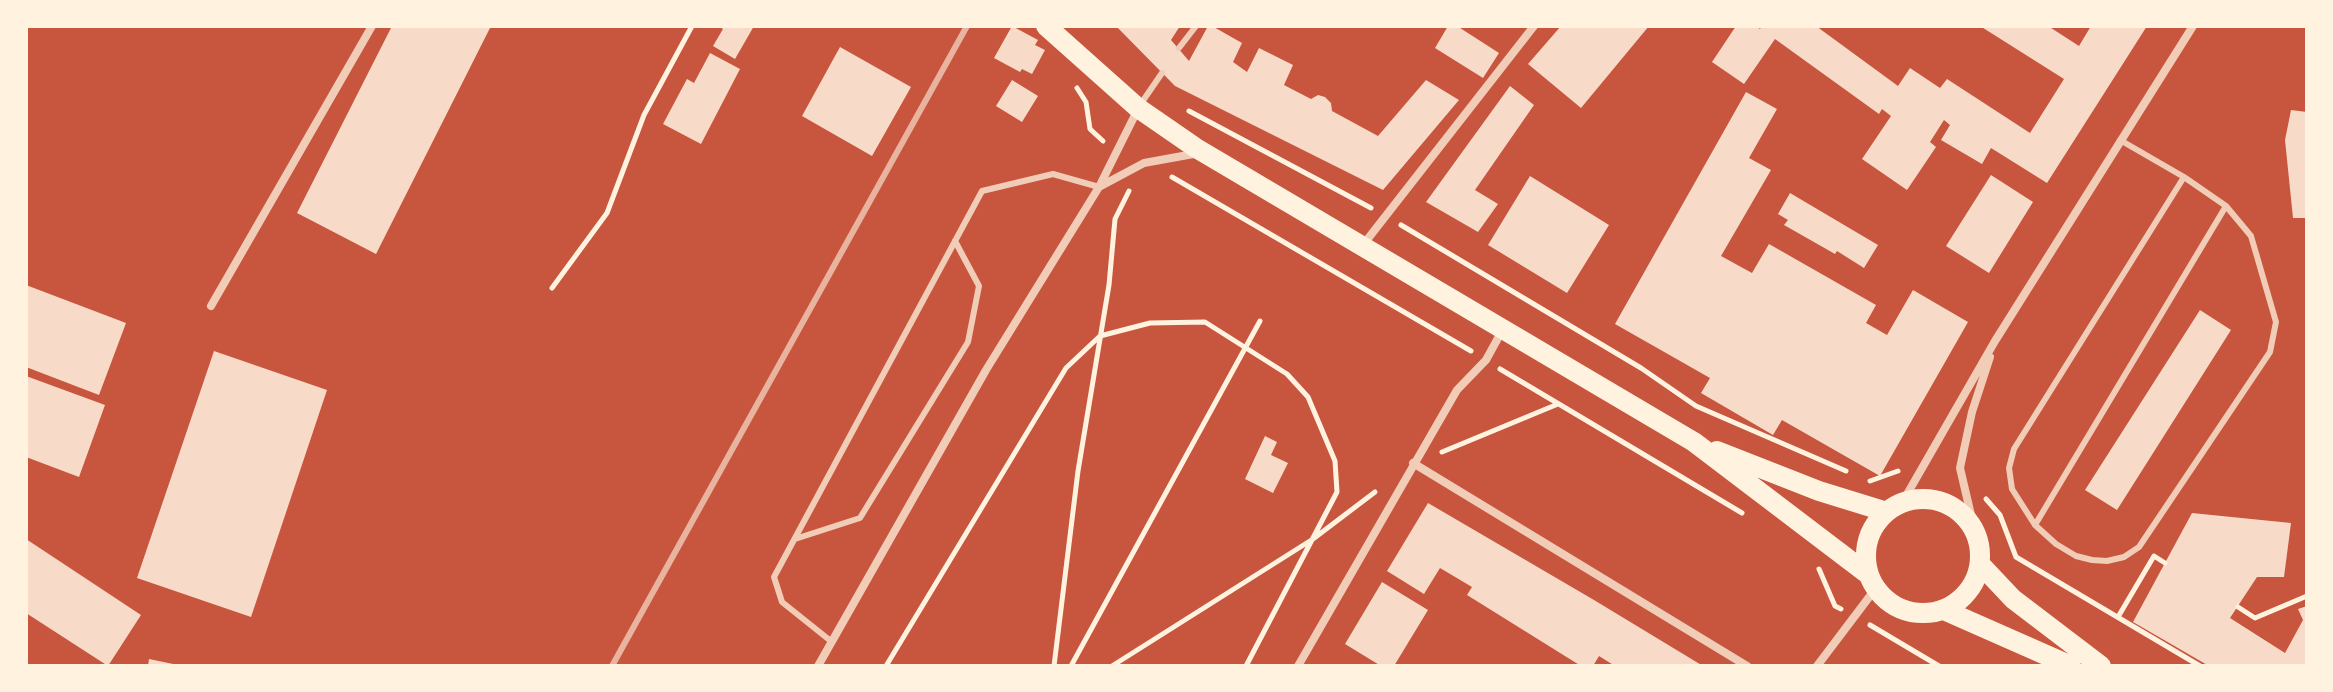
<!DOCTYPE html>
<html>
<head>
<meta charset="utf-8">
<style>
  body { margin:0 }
  #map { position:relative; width:2333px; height:692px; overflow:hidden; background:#c8553d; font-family:"Fira Sans Condensed",sans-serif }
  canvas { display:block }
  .frame { position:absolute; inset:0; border:28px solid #fff3e0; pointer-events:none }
</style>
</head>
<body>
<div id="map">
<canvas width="2333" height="692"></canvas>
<div class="frame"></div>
</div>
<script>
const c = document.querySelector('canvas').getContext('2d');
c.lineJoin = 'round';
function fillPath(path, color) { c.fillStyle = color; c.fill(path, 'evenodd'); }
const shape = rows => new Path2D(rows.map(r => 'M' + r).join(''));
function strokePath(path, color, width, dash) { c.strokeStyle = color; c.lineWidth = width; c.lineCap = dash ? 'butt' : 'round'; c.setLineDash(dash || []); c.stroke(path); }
fillPath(shape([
  [392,26,491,26,376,254,297,213],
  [718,26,754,26,735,59,713,46,723,29],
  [1012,26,1038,40,1035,45,1045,50,1032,74,1022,69,1020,72,994,58],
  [1116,26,1180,26,1171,40,1189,61,1208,26,1212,26,1242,43,1233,62,1247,72,1259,48,1293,65,1284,85,1311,99,1318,95,1325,97,1331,103,1332,111,1378,136,1426,80,1459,100,1383,190,1175,86],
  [1448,26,1457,26,1499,53,1483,78,1435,48],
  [1561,26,1649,26,1581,108,1528,64],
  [1736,26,1756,26,1760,29,1762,26,1816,26,1898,86,1910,68,1940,88,1947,79,2030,133,2064,79,1980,26,2048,26,2079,46,2091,26,2147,26,2047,183,1991,148,1982,164,1941,140,1950,125,1944,120,1930,142,1936,147,1907,190,1862,159,1891,116,1882,109,1879,114,1775,39,1744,84,1712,62],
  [840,47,911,87,872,156,802,116],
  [710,53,740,69,701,144,663,124,687,79,694,83],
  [1012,80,1038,96,1022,122,996,106],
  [1510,86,1534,105,1475,190,1498,204,1478,232,1426,202],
  [1746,92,1777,109,1749,158,1771,170,1721,256,1752,273,1769,244,1876,305,1866,323,1887,335,1913,290,1968,322,1880,476,1782,420,1773,435,1701,393,1710,378,1615,324],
  [2291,110,2307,112,2307,218,2293,218,2285,140],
  [1991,175,2033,202,1989,273,1946,246],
  [1530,176,1609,225,1567,293,1488,245],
  [1790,193,1878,245,1864,268,1837,251,1835,254,1784,225,1788,220,1778,214],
  [26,285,126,323,99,395,26,367],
  [2200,310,2231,330,2117,510,2085,490],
  [214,351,327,390,251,617,137,578],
  [26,376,105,405,79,477,26,457],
  [1265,436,1277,442,1271,455,1288,463,1273,493,1245,479],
  [1428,503,1594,600,1703,666,1615,666,1599,656,1593,666,1581,666,1467,595,1472,587,1440,568,1424,594,1387,571],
  [2192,513,2291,523,2284,577,2257,577,2230,618,2285,653,2303,620,2298,609,2307,606,2307,666,2209,666,2133,622],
  [26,539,141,615,108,666,26,613],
  [1382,582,1428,610,1394,666,1381,666,1345,644],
  [149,659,178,665,178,666,148,666]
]), '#f7dbc8');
strokePath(shape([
  [1077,88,1086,102,1090,129,1103,141],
  [1189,111,1371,208],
  [1172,177,1471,351],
  [1401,225,1641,368,1696,406,1846,471],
  [552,288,607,213,644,115,692,26],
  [1500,369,1742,513],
  [1442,452,1558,404],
  [1870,481,1898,471],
  [1986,499,2000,515,2016,557,2200,666],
  [1819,569,1835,606,1841,609],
  [2238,607,2255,618,2307,596],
  [2118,617,2154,556,2165,563],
  [1870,625,1939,666],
  [886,666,1066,368,1100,336,1150,323,1205,322,1287,374,1308,397,1335,461,1337,492,1246,666],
  [1054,666,1078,471,1109,285,1115,219,1129,191],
  [1071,666,1260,321],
  [1112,666,1313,539,1375,492]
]), '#fff3e0', 5);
strokePath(shape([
  [1179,48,1196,26],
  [1140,105,1162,73],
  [2120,140,2184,177,2226,206,2251,236,2276,322,2270,352,2139,547,2124,557,2107,561,2092,560,2076,556,2056,544,2035,525,2012,489,2009,468,2014,449,2184,177],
  [2035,525,2226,206],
  [795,539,860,518,968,342,979,286,955,241],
  [832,642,782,602,774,577,982,191,1053,174,1099,187]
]), '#f1ccb7', 6);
strokePath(shape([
  [1099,187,1144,163,1199,153],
  [1363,245,1534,26],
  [211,306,372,26],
  [1413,463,1747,666],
  [1902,503,1995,341,2193,26],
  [1975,532,1960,468,1972,412,1990,357],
  [818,666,986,370,1099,187,1138,109],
  [1298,666,1457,390,1486,360,1503,329],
  [1817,666,1876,588]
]), '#f1ccb7', 8);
strokePath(shape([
  [1046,26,1138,108,1196,148,1694,442,1869,575],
  [1717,451,1819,491,1887,512],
  '1866 556a57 57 0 1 1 114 0a57 57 0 1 1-114 0Z',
  [1980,564,2013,599,2101,666],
  [1944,610,2071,666]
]), '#fff3e0', 20);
strokePath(shape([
  [612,666,967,26]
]), '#e9b49f', 6);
</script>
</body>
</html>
